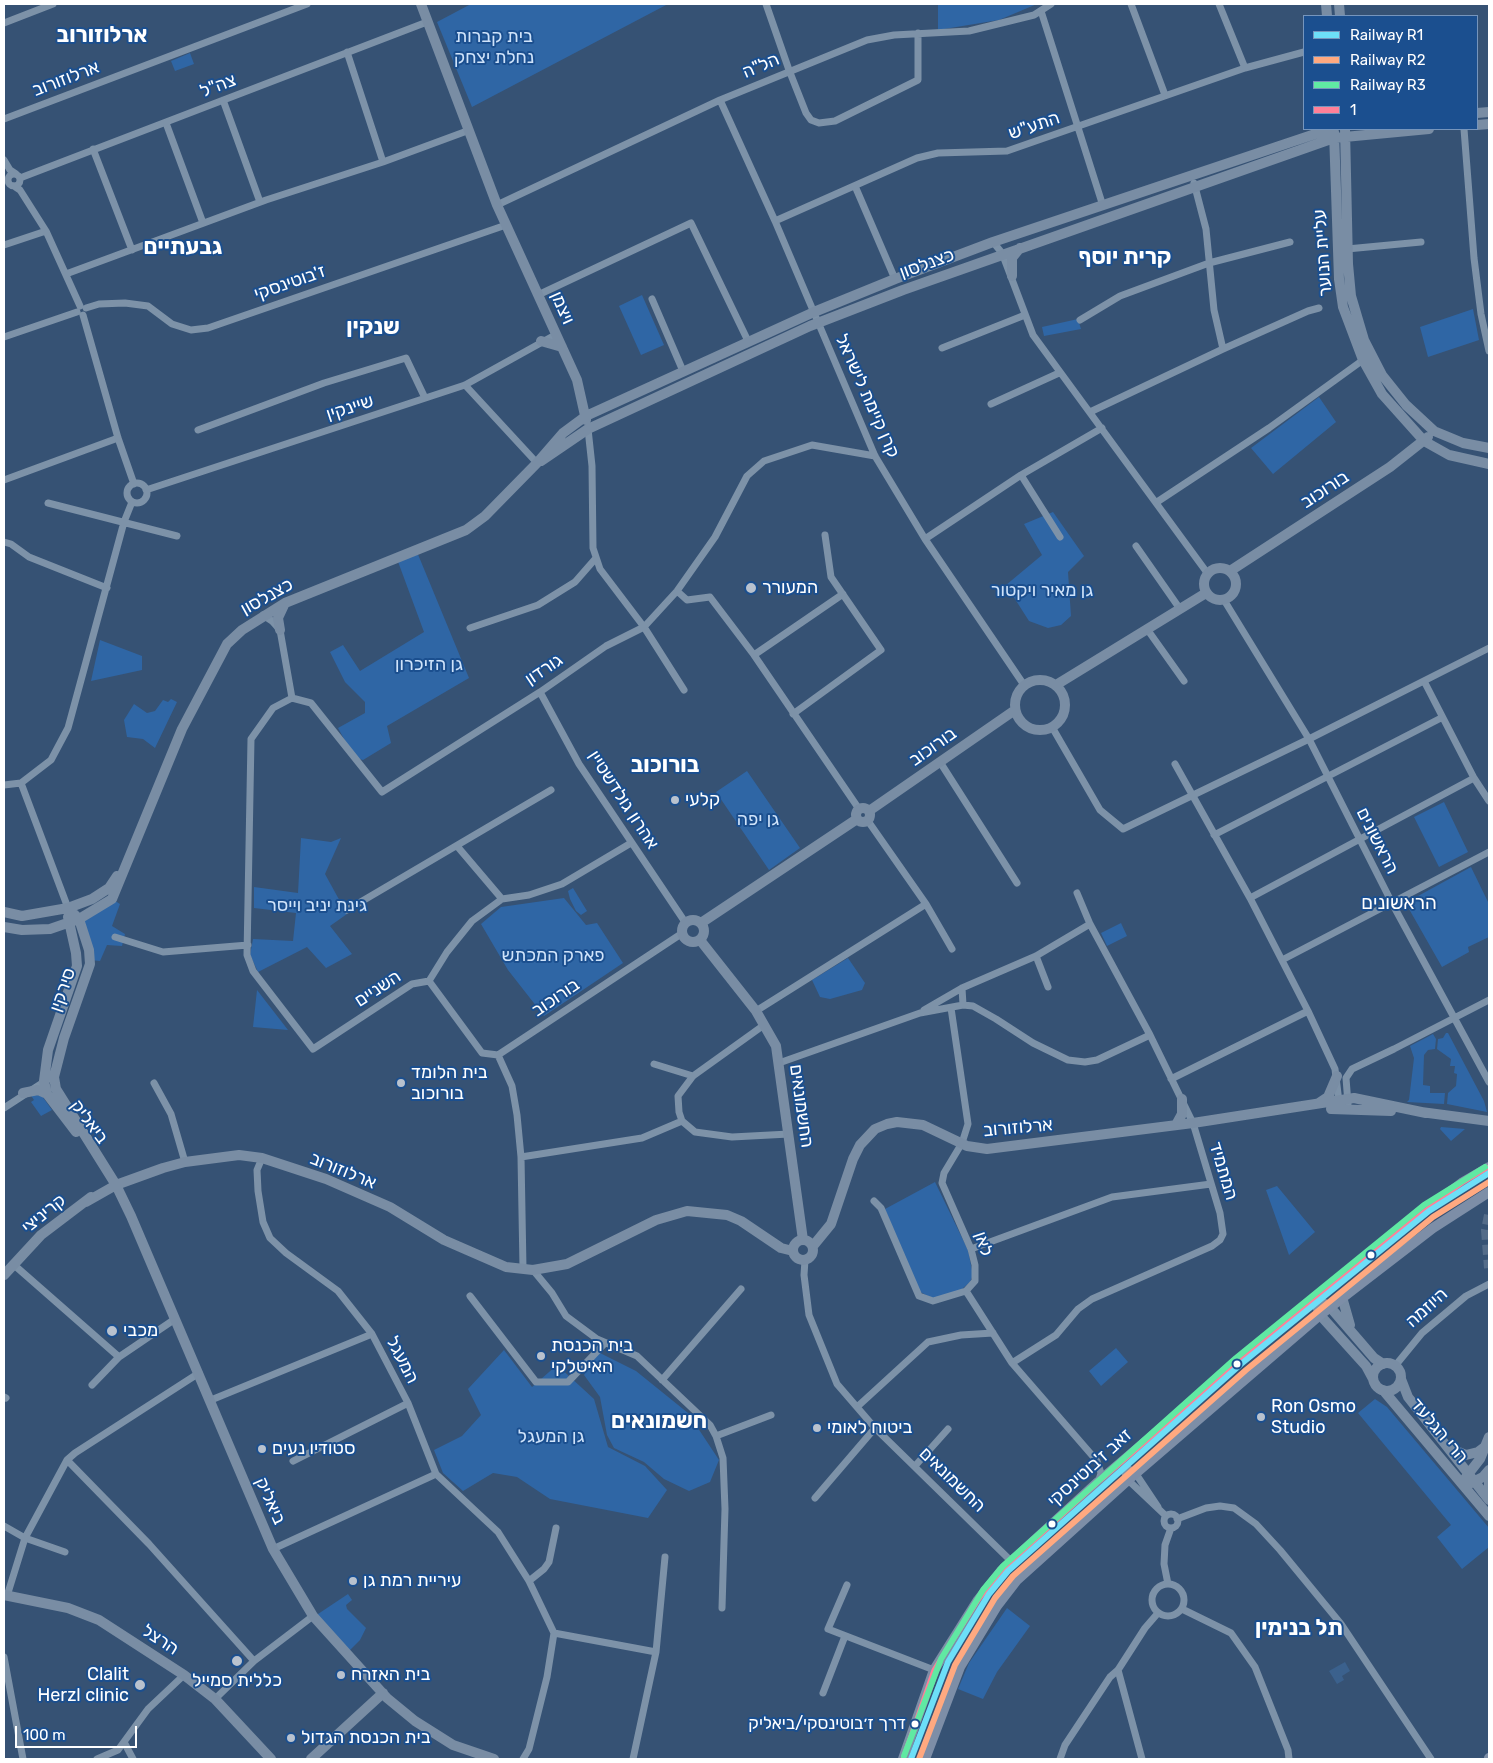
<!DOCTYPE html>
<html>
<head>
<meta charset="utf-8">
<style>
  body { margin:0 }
  #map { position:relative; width:1493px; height:1763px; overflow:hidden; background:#365274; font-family:Rubik,sans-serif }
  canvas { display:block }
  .frame { position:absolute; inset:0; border:5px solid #fff; pointer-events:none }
  .legend { position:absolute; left:1303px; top:15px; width:175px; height:115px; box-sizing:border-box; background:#1b4f8f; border:1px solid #7695bc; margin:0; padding:6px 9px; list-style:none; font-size:15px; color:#fff }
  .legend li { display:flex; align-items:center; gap:10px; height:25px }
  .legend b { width:25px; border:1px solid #7695bc }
  .scale { position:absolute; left:15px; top:1726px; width:122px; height:22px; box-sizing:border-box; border:2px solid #fff; border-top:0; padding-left:6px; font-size:15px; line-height:18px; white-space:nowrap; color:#fff; -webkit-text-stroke:4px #1b4f8f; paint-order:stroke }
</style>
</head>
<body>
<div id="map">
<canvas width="1493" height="1763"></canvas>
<div class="frame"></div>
<ul class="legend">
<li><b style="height:6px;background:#6ddff8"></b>Railway R1</li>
<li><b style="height:6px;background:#ffa980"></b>Railway R2</li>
<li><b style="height:6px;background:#60e9a3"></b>Railway R3</li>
<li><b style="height:6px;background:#ff8098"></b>1</li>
</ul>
<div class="scale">100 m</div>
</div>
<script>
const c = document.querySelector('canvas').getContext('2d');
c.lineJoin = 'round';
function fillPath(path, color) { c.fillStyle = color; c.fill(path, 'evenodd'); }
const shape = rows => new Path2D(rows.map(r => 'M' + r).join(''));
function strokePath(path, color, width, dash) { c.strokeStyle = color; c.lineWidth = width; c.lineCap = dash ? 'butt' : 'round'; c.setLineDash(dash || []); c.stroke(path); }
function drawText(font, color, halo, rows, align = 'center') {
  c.font = font + ' Rubik,Heebo,sans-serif'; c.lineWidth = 4; c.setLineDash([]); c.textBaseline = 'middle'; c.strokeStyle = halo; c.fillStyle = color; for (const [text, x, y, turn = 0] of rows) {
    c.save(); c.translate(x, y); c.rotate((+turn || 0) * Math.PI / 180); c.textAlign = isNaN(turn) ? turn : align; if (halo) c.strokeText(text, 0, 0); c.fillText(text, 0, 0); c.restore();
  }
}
fillPath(shape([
  [471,4,668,4,472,107,437,22],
  [938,4,1037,4,999,20,938,30],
  [190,53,194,64,175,71,171,61],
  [642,295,664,345,641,355,619,306],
  [1473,309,1479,340,1428,357,1420,327],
  [1078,319,1081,329,1044,336,1042,327],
  [1319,397,1336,422,1273,474,1251,448],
  [1053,512,1084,556,1068,572,1071,616,1061,625,1048,628,1029,621,1006,585,1042,555,1024,524],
  [417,552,469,678,387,726,391,743,363,760,354,757,338,728,365,713,365,702,345,682,330,652,343,645,360,671,424,632,397,559],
  [100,640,142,656,142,670,91,681],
  [171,699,177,702,155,748,143,739,127,737,124,720,134,704,147,713,155,711,163,700,168,702],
  [747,771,800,848,769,870,716,792],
  [1444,802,1468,852,1439,867,1414,817],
  [301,838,331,842,341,838,325,874,347,914,330,926,352,954,326,968,307,947,258,972,250,955,253,939,293,941,296,913,254,908,254,887,298,893],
  [1471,867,1489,904,1489,937,1468,947,1469,952,1442,967,1409,909,1412,907,1411,901,1418,896],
  [573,888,587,911,581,915,576,911,570,899,568,891],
  [564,898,586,925,597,923,623,963,544,1016,508,970,481,924,501,907],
  [112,899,120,904,112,926,125,934,122,946,107,945,100,961,91,960,79,919],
  [1121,923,1127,936,1107,946,1101,933],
  [848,958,865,983,862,990,830,999,820,997,812,980],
  [257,990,288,1030,253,1027],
  [1446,1033,1448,1033,1484,1101,1487,1112,1447,1104,1448,1093,1456,1086,1457,1074,1454,1073,1455,1066,1450,1066,1451,1059,1437,1049,1438,1039,1443,1038],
  [1433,1034,1436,1039,1435,1049,1428,1050,1424,1055,1423,1085,1430,1086,1430,1093,1445,1093,1444,1104,1407,1102,1409,1100,1414,1058,1410,1046],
  [30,1094,42,1096,52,1110,41,1116,31,1102,34,1100],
  [1441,1127,1465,1129,1451,1141,1440,1129],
  [935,1182,968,1250,973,1275,970,1282,961,1290,933,1299,917,1290,885,1209],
  [1277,1186,1315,1232,1289,1255,1266,1190],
  [1116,1348,1128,1362,1101,1386,1089,1371],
  [504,1350,532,1387,557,1365,594,1399,608,1447,645,1466,667,1490,648,1518,550,1499,517,1477,493,1473,463,1491,443,1473,434,1450,462,1436,481,1415,468,1389],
  [598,1352,636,1371,688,1413,719,1460,710,1482,689,1491,664,1479,644,1462,614,1448,607,1435,600,1397,584,1375],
  [1375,1399,1387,1407,1489,1528,1489,1547,1462,1569,1437,1537,1451,1525,1358,1413],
  [348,1594,352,1600,346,1605,347,1609,366,1628,360,1640,347,1653,315,1616],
  [1007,1608,1030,1626,997,1672,983,1699,958,1689,969,1663]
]), '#2f66a5');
fillPath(shape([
  [1345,1662,1350,1671,1342,1676,1344,1680,1337,1684,1329,1671]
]), '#3b618d');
strokePath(shape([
  [1489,1215,1486,1230,1489,1268]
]), '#546c89', 10, [10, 5]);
strokePath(shape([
  [766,4,789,70,806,113,811,120,819,123,835,121,918,80,918,33],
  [1131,4,1165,95],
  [1219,4,1245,68],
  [1041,11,1103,206],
  [4,23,53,4],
  [347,52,383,162],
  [223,100,260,202],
  [720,100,775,221,875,456,925,539,1024,685],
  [4,119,307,4],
  [166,123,203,223],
  [1464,129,1474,258,1481,314,1489,351],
  [93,149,132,250],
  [4,160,10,170,16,174],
  '8 180a6 6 0 1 1 12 0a6 6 0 1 1-12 0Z',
  [20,178,427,22],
  [1194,183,1206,229,1214,310,1223,349],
  [14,186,20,190,46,231,80,306],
  [855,186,895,279],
  [497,205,720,100,867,40,894,35,969,31,1034,15,1051,4],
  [775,221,917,158,938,153,1007,151,1245,68,1304,52],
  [993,242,1002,253,1033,335,1208,574],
  [4,245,46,231],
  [1347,249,1421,242],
  [66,274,266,200,383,162,467,131],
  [538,295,691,223,748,341],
  [652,299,683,371],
  [86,308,99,304,125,303,148,306,172,324,191,330,208,328,506,225],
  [83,315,118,438,134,484],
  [1080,320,1120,296,1209,263,1290,242],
  [4,337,77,312],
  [942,348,1025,315],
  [465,385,537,463],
  [991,404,1059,373],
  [1090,412,1223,349,1308,311,1319,308],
  [588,429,592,466,593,548,600,569,644,627,684,690],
  [198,430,324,383,406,358,425,398],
  [1021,475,1060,537],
  [4,480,118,438],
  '127 493a10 10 0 1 1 20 0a10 10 0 1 1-20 0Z',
  [146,490,465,385,555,335],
  [1157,502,1269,428,1363,360],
  [48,503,177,536],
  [925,539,1021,475,1102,428],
  [4,542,11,544,29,557,107,588],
  [1136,546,1180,609],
  [677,591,687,600,710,597,754,655,859,809],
  [1224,600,1309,739,1392,903,1489,1082],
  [263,615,272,621,280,630,292,698],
  [470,628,538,605,575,582,596,558],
  [1147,629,1184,681],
  [754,655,843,594],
  [1424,681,1474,778,1489,801],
  [540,692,579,764,685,922],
  [292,698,311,703,382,792,540,692,606,646,644,627,677,591,715,537,747,476,764,461,812,445,875,456],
  [292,698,273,708,251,739,247,955,253,971,313,1049,412,984,429,981],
  [793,714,881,650,831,577,825,535],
  [1052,727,1100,810,1123,829,1309,739,1489,648],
  [940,762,1017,883],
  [1175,764,1250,898,1308,1011,1335,1069,1339,1102,1342,1105,1346,1108,1348,1104,1346,1078,1352,1069,1394,1049,1489,1000],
  [21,783,68,908],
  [4,785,21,783,51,760,68,728,124,522,132,502],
  [868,821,926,904,952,949],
  [1214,835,1441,718],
  [457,846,502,899],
  [1250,898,1474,778],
  [347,910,551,790],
  [115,937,163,952,248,945],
  [1036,956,1048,987],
  [1282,960,1489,852],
  [429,981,482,1053,498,1055,681,934],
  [429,981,447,952,472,921,502,899,529,895,562,884,631,843],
  [962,988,963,1005],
  [951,1008,968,1124,962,1143,944,1173,942,1183,971,1249,975,1265,975,1281,966,1291,1012,1363,1097,1461,1101,1473,1099,1480],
  [924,1010,962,988,1036,956,1090,924],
  [756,1011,926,904],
  [764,1025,693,1076,678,1096,679,1112,682,1121,695,1132,732,1137,789,1134],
  [498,1055,512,1086,517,1115,521,1157,523,1268],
  [779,1063,920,1013,963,1005,973,1006,996,1019,1033,1043,1068,1060,1085,1062,1097,1060,1150,1035],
  [654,1064,693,1076],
  [1171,1079,1308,1011],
  [154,1083,171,1114,185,1162],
  [4,1108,47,1080],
  [521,1157,642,1138,682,1121],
  [262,1158,257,1170,258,1191,263,1222,270,1238,286,1253,338,1291,372,1334,408,1403,436,1474,498,1532,529,1581,554,1633,547,1677,529,1749,523,1759],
  [874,1201,881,1208,919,1296,933,1301,966,1291],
  [971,1249,1112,1197,1211,1184],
  [805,1260,804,1275,809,1315,837,1384,875,1428,1011,1561],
  [13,1264,119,1357],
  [533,1270,552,1293,566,1316,597,1339,637,1356,710,1425,716,1436,723,1458,725,1509,722,1608],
  [470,1296,536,1382,568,1382,605,1343],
  [1012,1363,1056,1335,1078,1309,1092,1299,1212,1246,1220,1240,1223,1234,1220,1213,1193,1123,1150,1035,1090,924,1077,893],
  [1395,1366,1422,1333,1466,1296,1489,1284],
  [662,1380,741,1289],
  [92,1385,119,1357,175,1319],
  [4,1397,6,1398],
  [211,1400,372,1334],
  [857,1407,928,1342,961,1335,993,1333],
  [716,1436,771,1415],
  [67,1460,149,1544,254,1661],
  [293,1461,408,1403],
  [1120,1463,1128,1480,1166,1516],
  [1120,1463,1136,1474,1158,1507],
  [915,1466,948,1429],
  [815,1498,875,1428],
  '1164 1521a7 7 0 1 1 14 0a7 7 0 1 1-14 0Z',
  [1177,1519,1206,1508,1220,1506,1234,1508,1256,1524,1280,1550,1341,1624,1431,1759],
  [4,1526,25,1538,65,1552],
  [273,1549,436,1474],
  [529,1581,544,1569,549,1562,556,1528],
  '1152 1600a16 16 0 1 1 32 0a16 16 0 1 1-32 0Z',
  [1168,1584,1164,1564,1165,1545,1171,1528],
  [847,1585,828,1629,934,1670],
  [7,1596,25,1538,67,1460,75,1453,199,1373],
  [1182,1609,1231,1633,1255,1667,1288,1750,1289,1759],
  [554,1633,656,1652],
  [4,1657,23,1759],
  [1118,1670,1142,1759],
  [823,1693,845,1636],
  [215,1699,254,1661,313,1616],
  [124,1742,133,1759],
  [97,1759,118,1750,148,1709,184,1675],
  [633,1759,656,1652,665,1557],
  [1060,1759,1065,1745,1110,1677,1118,1670,1145,1628,1158,1613]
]), '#7d92a8', 7);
strokePath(shape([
  [421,4,497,205,577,380,586,420],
  [1326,4,1327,16],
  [1339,4,1340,16],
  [1477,113,1489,112],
  [1477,125,1489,124],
  [1345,129,1348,264,1351,296,1364,340,1382,375,1406,405,1434,431,1463,443,1489,448],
  [1334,132,1339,279,1343,307,1363,360,1382,394,1424,441,1449,455,1489,464],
  [1012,276,1012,258,1020,248],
  [541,341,562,347],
  [541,461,588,429,810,326,903,290,1334,138,1429,129],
  '1204 584a16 16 0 1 1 32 0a16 16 0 1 1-32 0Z',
  [1230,571,1390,467,1428,437],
  [280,630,278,618,285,603],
  '1015 705a25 25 0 1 1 50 0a25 25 0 1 1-50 0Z',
  [1056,685,1206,593],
  '856 815a7 7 0 1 1 14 0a7 7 0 1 1-14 0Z',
  [869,811,1015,710],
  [68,908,79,919,89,950,90,964,64,1038,54,1077,56,1089,116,1185,131,1216,273,1549,313,1616,387,1698,415,1721,453,1745,494,1759],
  [4,912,22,916,68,908,92,899,109,888,117,876],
  [68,917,76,953,77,966,48,1050,44,1081,47,1094,76,1132],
  '682 931a11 11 0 1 1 22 0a11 11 0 1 1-22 0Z',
  [701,923,857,819],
  [4,927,22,930,50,929,79,919,112,899,182,729,227,644,242,630,285,603,466,530,485,516,537,463,563,433,586,416,814,312,895,279,993,242,1330,129],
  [700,940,756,1011,776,1046,803,1240],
  [23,1093,38,1090,47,1094],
  [1319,1103,1328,1097,1337,1076],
  [1331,1109,1391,1111],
  [1421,1112,1489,1121],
  [1176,1125,1182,1114,1182,1099],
  [86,1202,116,1185,163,1168,185,1162,239,1155,262,1158,326,1179,390,1207,444,1240,506,1267,533,1270,567,1264,656,1220,687,1211,727,1215,741,1221,781,1248,793,1251],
  '793 1250a10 10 0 1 1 20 0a10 10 0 1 1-20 0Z',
  [813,1246,831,1224,853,1159,860,1145,875,1129,887,1124,897,1122,923,1125,967,1146,987,1149,1193,1123,1354,1098,1426,1113],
  [4,1275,41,1235,91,1197],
  [1342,1297,1350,1325],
  [1315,1299,1320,1315,1366,1366,1373,1379],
  [1323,1303,1330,1307,1374,1358,1383,1364],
  '1373 1377a14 14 0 1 1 28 0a14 14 0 1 1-28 0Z',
  [1401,1379,1408,1397,1489,1500],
  [1383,1390,1489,1516],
  [1452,1449,1466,1455,1478,1452,1486,1446],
  [1489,1470,1489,1489],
  [1466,1477,1480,1459,1489,1437],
  [1471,1483,1483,1477,1489,1470],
  [4,1595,68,1608,99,1620,184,1675,215,1699,271,1759],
  [311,1759,383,1693]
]), '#798da4', 10);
strokePath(shape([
  [903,1759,934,1670,978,1600,1001,1571,1098,1482,1227,1372,1412,1221,1463,1182,1489,1167],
  [925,1759,960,1667,997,1606,1017,1580,1128,1480,1320,1315,1433,1228,1489,1192],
  [1489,1759,1489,1758]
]), '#7d8ea7', 10);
strokePath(shape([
  [903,1759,934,1670,978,1600,1001,1571,1098,1482,1227,1372,1412,1221,1463,1182,1489,1167]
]), '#ff8098', 5);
strokePath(shape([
  [911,1759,948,1662,989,1594,1008,1571,1241,1364,1429,1211,1489,1173]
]), '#6ddff8', 6);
strokePath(shape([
  [919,1759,955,1665,995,1598,1013,1576,1246,1370,1433,1217,1489,1182]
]), '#ffa980', 6);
strokePath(shape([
  [904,1756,941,1659,983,1590,1003,1566,1236,1358,1424,1205,1485,1167]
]), '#60e9a3', 6);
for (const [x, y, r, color] of [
  [751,588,6,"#b9c2ce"],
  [675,800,5,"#b9c2ce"],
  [401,1083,5,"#b9c2ce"],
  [1371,1255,4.5,"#fff"],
  [112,1331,6,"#b9c2ce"],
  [541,1356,5,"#b9c2ce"],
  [1237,1364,4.5,"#fff"],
  [1261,1417,5,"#b9c2ce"],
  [817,1428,5,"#b9c2ce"],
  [262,1449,5,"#b9c2ce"],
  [1052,1524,4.5,"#fff"],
  [353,1581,5,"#b9c2ce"],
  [237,1661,6,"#b9c2ce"],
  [341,1675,5,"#b9c2ce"],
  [140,1685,6,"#b9c2ce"],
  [915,1724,4.5,"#fff"],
  [291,1738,5,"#b9c2ce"]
]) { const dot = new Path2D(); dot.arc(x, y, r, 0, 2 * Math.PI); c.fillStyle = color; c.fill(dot); strokePath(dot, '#1b4f8f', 2); }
drawText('17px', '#fff', '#1b4f8f', [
  ["דרך ז׳בוטינסקי/ביאליק",906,1724]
], 'right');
drawText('18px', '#cfe3fa', '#1b4f8f', [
  ["בית קברות",494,37],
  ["נחלת יצחק",494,58],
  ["גן מאיר ויקטור",1042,591],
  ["גן הזיכרון",429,665],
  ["גן יפה",758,820],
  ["גינת יניב וייסר",317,906],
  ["פארק המכתש",553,956],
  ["גן המעגל",551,1437]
]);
drawText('18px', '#fff', '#1b4f8f', [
  ["הל\"ה",761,66,-23],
  ["ארלוזורוב",66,79,-21],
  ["צה\"ל",218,86,-21],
  ["התע\"ש",1034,126,-19],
  ["עליית הנוער",1323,253,-94],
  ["כצנלסון",927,264,-20],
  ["ז'בוטינסקי",290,283,-19],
  ["ויצמן",562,308,66],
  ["קרן קיימת לישראל",867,396,66],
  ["שיינקין",350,408,-18],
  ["בורוכוב",1325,490,-33],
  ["כצנלסון",267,597,-29],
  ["גורדון",544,670,-34],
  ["בורוכוב",933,747,-35],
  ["אהרון גולדשטיין",623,800,57],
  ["הראשונים",1377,841,63],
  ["השניים",378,989,-33],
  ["סירקין",63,990,-71],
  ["בורוכוב",556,998,-34],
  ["החשמונאים",801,1106,82],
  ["ביאליק",89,1122,53],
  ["ארלוזורוב",1018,1128,-5],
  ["ארלוזורוב",343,1171,22],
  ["המתמיד",1223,1171,73],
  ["קריניצי",44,1214,-39],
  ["לאן",983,1244,72],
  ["היוזמה",1427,1308,-42],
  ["המעגל",402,1360,63],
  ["הרי הגלעד",1439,1431,50],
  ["זאב ז'בוטינסקי",1090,1468,-42],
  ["החשמונאים",952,1480,44],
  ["ביאליק",270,1501,66],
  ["הרצל",160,1640,33]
]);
drawText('18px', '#fff', '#1b4f8f', [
  ["המעורר",762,588],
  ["קלעי",685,800],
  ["בית הלומד",411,1073],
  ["בורוכוב",411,1094],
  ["מכבי",123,1331],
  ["בית הכנסת",551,1346],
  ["האיטלקי",551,1367],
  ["Ron Osmo",1271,1407],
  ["Studio",1271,1428],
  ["ביטוח לאומי",827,1428],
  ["סטודיו נעים",272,1449],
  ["עיריית רמת גן",363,1581],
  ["Clalit",129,1675,"right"],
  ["Herzl clinic",129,1696,"right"],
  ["בית האזרח",351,1675],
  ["כללית סמייל",237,1681,"center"],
  ["בית הכנסת הגדול",301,1738]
], 'left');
drawText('19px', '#fff', '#1b4f8f', [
  ["הראשונים",1399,904]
]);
drawText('bold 22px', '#fff', '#1b4f8f', [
  ["ארלוזורוב",102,36],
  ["גבעתיים",183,248],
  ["קרית יוסף",1125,258],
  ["שנקין",373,328],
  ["בורוכוב",665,766],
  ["חשמונאים",659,1422],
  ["תל בנימין",1299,1629]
]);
</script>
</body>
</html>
